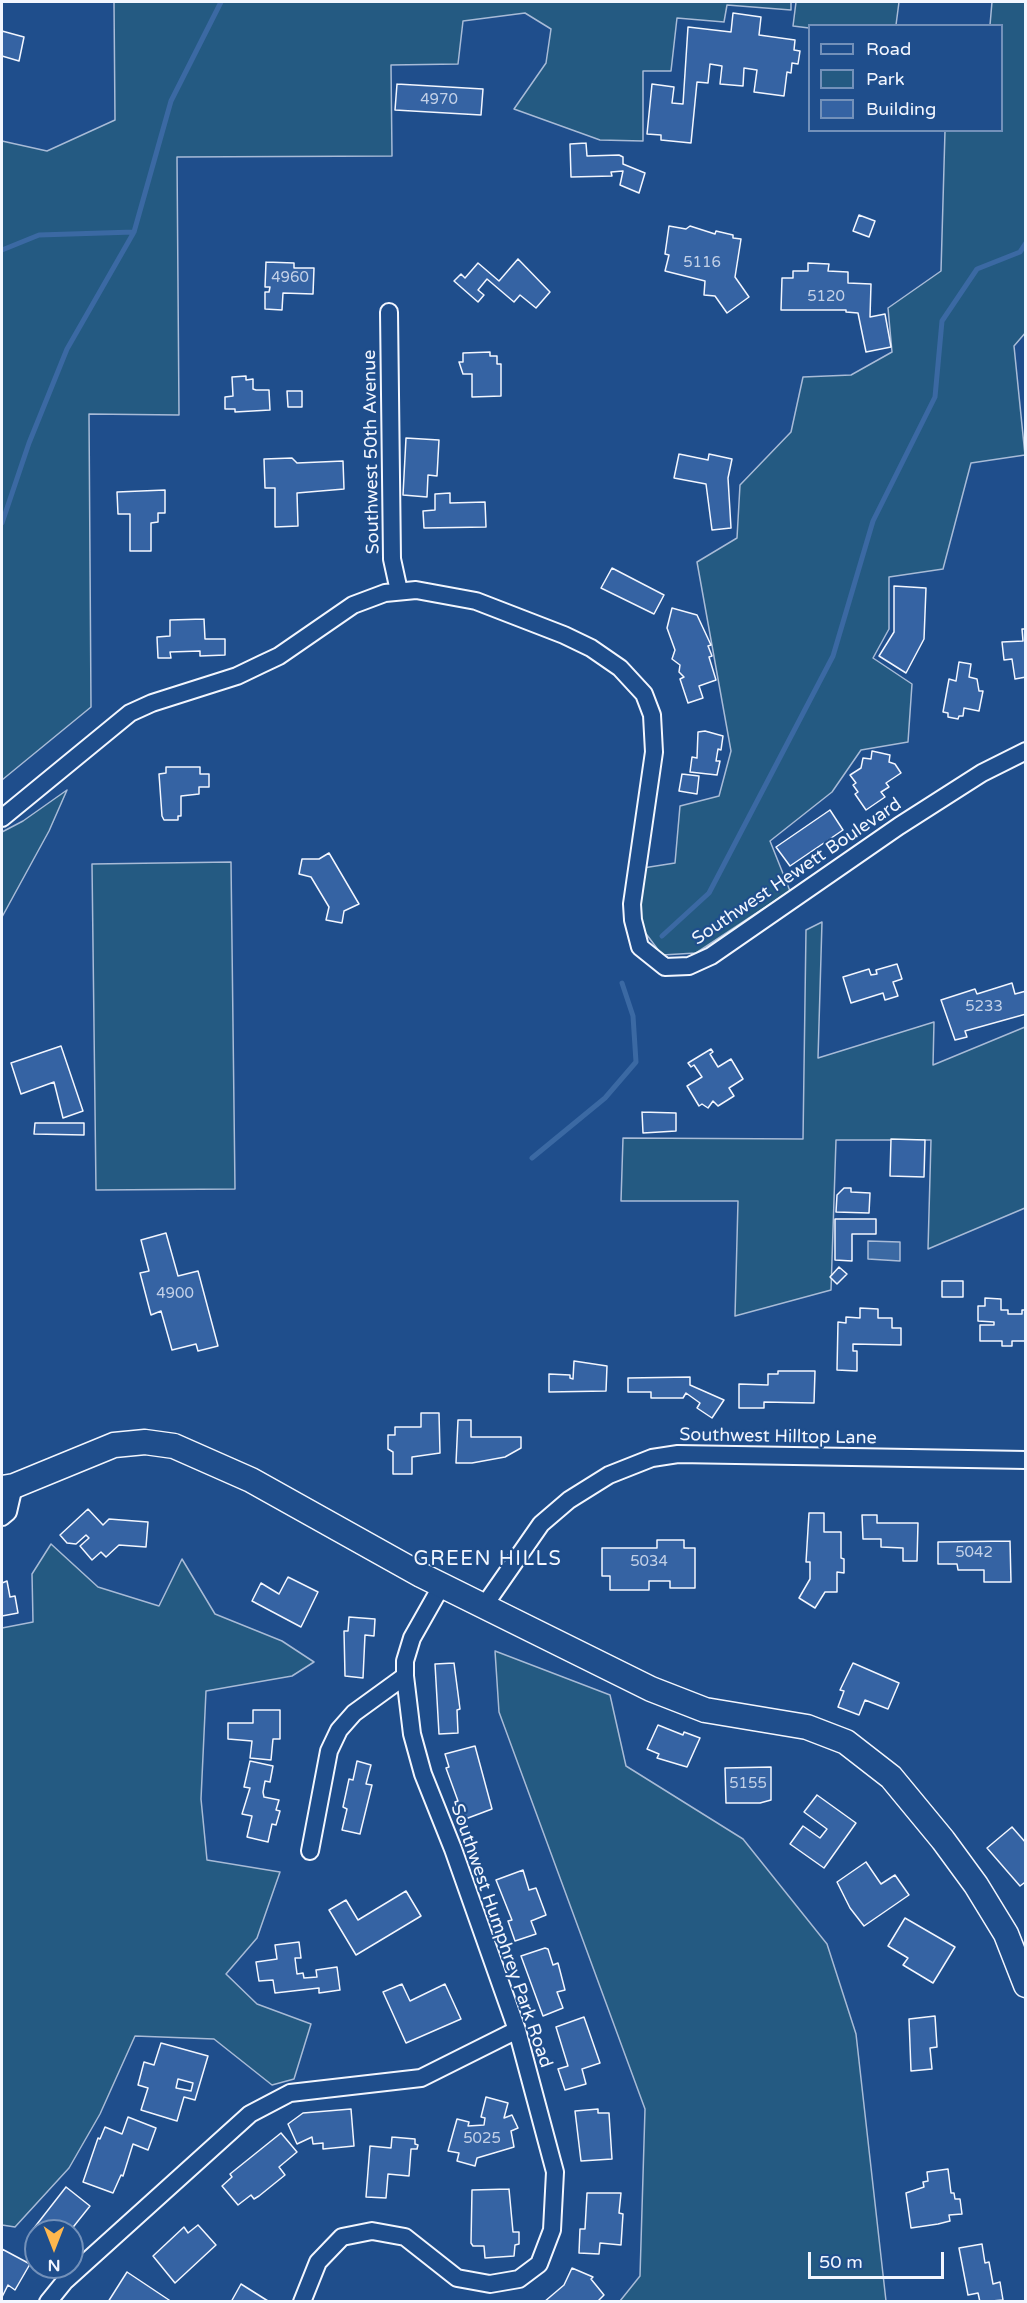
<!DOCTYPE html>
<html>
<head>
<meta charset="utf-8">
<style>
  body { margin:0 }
  #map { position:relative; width:1027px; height:2303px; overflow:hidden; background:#1f4e8c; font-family:"Varela Round",sans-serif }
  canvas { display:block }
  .frame { position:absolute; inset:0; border:3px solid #f2f6ff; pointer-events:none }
  .legend { position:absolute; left:808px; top:24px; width:195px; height:108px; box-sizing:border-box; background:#1f4e8c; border:2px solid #7391ba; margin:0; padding:8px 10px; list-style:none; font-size:18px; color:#f2f6ff }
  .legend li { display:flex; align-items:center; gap:12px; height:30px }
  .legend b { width:30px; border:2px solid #7391ba }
  .north { position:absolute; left:24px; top:2219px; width:60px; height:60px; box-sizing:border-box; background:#1f4e8c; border:2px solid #7391ba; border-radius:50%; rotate:180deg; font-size:16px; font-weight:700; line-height:24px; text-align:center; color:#f2f6ff }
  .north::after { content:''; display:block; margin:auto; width:21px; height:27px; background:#ffb74d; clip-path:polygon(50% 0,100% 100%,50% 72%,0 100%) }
  .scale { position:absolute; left:808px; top:2252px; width:136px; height:27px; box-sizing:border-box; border:3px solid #f2f6ff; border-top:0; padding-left:8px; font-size:18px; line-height:21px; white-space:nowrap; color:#f2f6ff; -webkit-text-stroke:4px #1f4e8c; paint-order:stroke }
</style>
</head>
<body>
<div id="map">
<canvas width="1027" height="2303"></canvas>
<div class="frame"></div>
<ul class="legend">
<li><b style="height:8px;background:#1f4e8c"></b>Road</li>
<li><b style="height:16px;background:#245a82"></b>Park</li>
<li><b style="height:16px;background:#3563a3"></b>Building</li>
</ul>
<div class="north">N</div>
<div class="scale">50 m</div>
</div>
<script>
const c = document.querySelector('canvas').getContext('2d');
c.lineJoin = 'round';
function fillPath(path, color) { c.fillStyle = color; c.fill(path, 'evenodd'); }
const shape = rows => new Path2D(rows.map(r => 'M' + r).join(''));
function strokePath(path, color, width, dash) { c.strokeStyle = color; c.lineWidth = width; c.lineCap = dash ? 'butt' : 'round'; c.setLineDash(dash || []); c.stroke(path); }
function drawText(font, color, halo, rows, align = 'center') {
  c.font = font + ' "Varela Round",sans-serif'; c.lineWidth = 4.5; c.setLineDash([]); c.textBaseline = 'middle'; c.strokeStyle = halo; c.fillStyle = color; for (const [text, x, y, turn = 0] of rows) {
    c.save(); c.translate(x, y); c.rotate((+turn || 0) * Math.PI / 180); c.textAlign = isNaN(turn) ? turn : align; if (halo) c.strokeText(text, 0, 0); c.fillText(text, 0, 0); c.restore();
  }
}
const green = shape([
  [114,2,791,2,791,10,727,5,724,22,677,18,671,71,643,71,643,141,600,140,514,109,546,63,551,29,525,13,463,21,458,64,391,65,392,156,177,157,179,415,89,414,91,707,2,780,2,141,47,151,115,120,114,2],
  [796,2,899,2,896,25,810,26,809,28,793,26,796,2],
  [992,2,1025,2,1026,332,1014,346,1025,455,971,463,943,569,889,577,889,629,873,658,912,684,908,742,861,750,832,792,770,841,790,891,696,953,662,955,638,923,643,868,675,863,680,806,719,796,731,751,697,562,737,538,740,485,791,432,803,377,851,375,892,352,888,308,941,271,945,131,1002,130,1002,26,990,25,992,2],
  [67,790,49,831,2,917,2,832,23,821,67,790],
  [231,862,235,1189,96,1190,92,864,231,862],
  [822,922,818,1058,934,1022,933,1065,1025,1027,1025,1208,928,1249,931,1140,836,1140,831,1290,735,1316,738,1201,621,1201,623,1138,803,1139,806,930,822,922],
  [51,1544,98,1587,159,1606,182,1559,215,1614,282,1641,314,1662,292,1676,206,1691,201,1799,207,1860,280,1872,257,1938,226,1974,257,2004,311,2024,294,2079,272,2085,214,2039,135,2036,100,2114,69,2168,15,2227,2,2225,2,1628,33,1622,32,1574,51,1544],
  [495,1651,610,1695,626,1766,743,1839,827,1944,856,2034,886,2301,620,2301,640,2276,645,2109,499,1712,495,1651]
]);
fillPath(green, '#245a82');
strokePath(green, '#a8bbd7', 1.5);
const water = shape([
  [868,1241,900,1242,900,1261,868,1259,868,1241]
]);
fillPath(water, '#3b69a3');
strokePath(water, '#a8bbd7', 1.5);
strokePath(shape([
  [2,250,39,235,134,232],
  [2,523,29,443,67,349,134,232,171,101,221,2],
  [662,936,709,893,833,656,873,521,935,397,942,321,977,269,1020,252,1026,243],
  [532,1158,605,1098,636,1062,633,1016,622,983]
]), '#3b69a3', 5);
const building = shape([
  [733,13,761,17,759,35,795,40,794,50,800,51,798,64,792,63,791,73,787,72,784,96,754,92,757,70,744,68,743,86,720,84,722,66,710,64,708,83,697,82,691,143,661,140,661,135,647,134,652,84,674,87,672,103,683,104,688,27,731,32,733,13],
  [2,31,24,37,19,61,2,56,2,31],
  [397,84,483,89,481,115,395,110,397,84],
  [586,143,587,156,619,155,623,157,623,164,645,173,639,193,620,185,623,171,611,172,612,176,571,177,570,144,586,143],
  [859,215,875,221,869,237,853,231,859,215],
  [669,226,686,229,690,226,715,234,716,231,733,235,733,238,741,239,735,277,749,297,727,313,715,296,704,295,705,281,665,271,669,255,665,254,669,226],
  [518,259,550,292,536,308,520,295,514,302,487,279,478,290,484,295,478,302,454,281,461,274,465,278,478,263,499,281,518,259],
  [266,262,294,263,294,268,314,268,313,294,283,293,282,310,265,309,265,292,269,292,270,287,265,287,266,262],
  [808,263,829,264,828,271,848,272,848,283,871,284,870,317,885,314,891,347,866,352,858,313,846,312,846,310,781,310,782,278,793,278,793,271,808,271,808,263],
  [490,352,490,356,497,356,497,364,501,364,501,396,472,397,472,374,463,374,459,362,463,362,463,353,490,352],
  [246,376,246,380,253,379,253,389,256,390,269,390,270,410,235,412,235,409,225,409,225,397,233,396,232,377,246,376],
  [287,391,302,391,302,407,288,407,287,391],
  [406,438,439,440,437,476,428,475,427,497,403,495,406,438],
  [679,454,708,460,709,454,732,459,728,478,731,528,712,530,706,484,674,478,679,454],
  [292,458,297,463,343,461,344,489,297,493,298,526,275,527,275,488,265,488,264,459,292,458],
  [165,490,165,513,158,513,158,522,151,523,151,551,130,551,130,514,118,514,117,492,165,490],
  [450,493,450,503,485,502,486,527,424,528,423,511,435,510,435,494,450,493],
  [612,568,664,595,654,614,601,588,612,568],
  [894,586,926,588,924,639,906,673,879,656,894,632,894,586],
  [672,608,697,615,711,645,708,646,712,656,709,657,716,680,699,686,703,698,688,703,680,679,684,677,679,672,680,665,672,659,675,650,667,628,672,608],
  [204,619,205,639,225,639,225,655,200,656,200,651,170,652,171,658,158,658,157,637,170,636,170,620,204,619],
  [1022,629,1026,629,1026,677,1015,679,1012,659,1004,660,1002,642,1023,641,1022,629],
  [959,662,971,664,969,677,977,679,979,691,983,691,979,711,964,708,963,716,959,716,958,719,948,717,948,713,943,712,949,679,956,681,959,662],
  [705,731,723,736,721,750,718,749,716,761,720,761,717,775,690,772,692,757,697,758,698,732,705,731],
  [872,751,890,755,889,762,895,764,901,773,886,783,889,787,881,792,885,797,866,810,855,794,858,792,853,785,856,783,850,775,861,768,863,758,871,759,872,751],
  [166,767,200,767,200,774,209,774,209,787,199,787,199,794,181,796,181,816,178,816,178,820,164,820,162,816,159,774,166,773,166,767],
  [682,774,699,776,697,794,679,791,682,774],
  [830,810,843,830,790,866,776,847,830,810],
  [329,853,359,904,344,911,342,923,326,920,329,907,311,877,299,874,302,859,319,859,329,853],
  [897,964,902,979,893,982,898,996,885,1000,883,993,851,1003,843,977,869,969,871,975,877,974,876,970,897,964],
  [1012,983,1015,994,1026,991,1026,1014,965,1031,967,1037,955,1040,941,1000,975,989,977,994,1012,983],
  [61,1046,83,1111,63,1118,54,1082,21,1094,11,1063,61,1046],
  [711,1049,713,1052,710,1054,718,1067,731,1059,743,1079,729,1088,734,1096,718,1106,713,1101,708,1108,702,1104,699,1106,687,1086,702,1077,694,1065,691,1067,688,1063,711,1049],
  [642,1112,676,1113,676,1131,643,1133,642,1112],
  [35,1123,84,1123,84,1135,34,1134,35,1123],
  [891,1139,925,1140,924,1177,890,1176,891,1139],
  [844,1188,851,1188,851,1192,870,1193,869,1213,836,1212,837,1195,844,1188],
  [835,1219,876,1219,876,1234,852,1234,852,1261,835,1260,835,1219],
  [166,1233,178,1276,198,1271,218,1346,198,1351,196,1344,172,1350,161,1311,151,1315,140,1273,149,1271,141,1240,166,1233],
  [839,1267,847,1274,837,1284,830,1277,839,1267],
  [942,1281,963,1281,963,1297,942,1297,942,1281],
  [985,1298,1001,1299,1001,1310,1008,1310,1008,1314,1022,1314,1022,1310,1026,1310,1026,1341,1012,1341,1012,1346,1002,1346,1002,1341,980,1341,980,1325,994,1325,994,1322,978,1321,978,1306,985,1306,985,1298],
  [860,1308,878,1309,878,1318,892,1318,892,1328,901,1328,901,1345,853,1344,853,1351,857,1351,857,1371,837,1370,838,1322,846,1323,846,1317,860,1318,860,1308],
  [574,1361,607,1366,606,1391,549,1392,549,1374,570,1375,570,1378,573,1379,574,1361],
  [778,1371,815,1371,814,1403,764,1402,764,1408,739,1408,739,1384,768,1385,768,1374,778,1374,778,1371],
  [690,1377,690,1385,724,1400,712,1418,697,1408,700,1403,686,1393,683,1398,651,1398,651,1392,628,1392,628,1378,690,1377],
  [421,1413,439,1413,440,1453,412,1457,412,1474,393,1474,393,1452,388,1449,388,1435,395,1435,395,1427,421,1427,421,1413],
  [458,1420,471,1420,471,1437,521,1437,521,1448,505,1457,472,1463,456,1463,458,1420],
  [88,1509,103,1525,109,1519,148,1522,146,1547,119,1545,106,1557,101,1552,92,1560,80,1546,89,1538,86,1535,76,1544,67,1543,60,1535,88,1509],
  [809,1513,824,1513,824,1532,841,1532,841,1558,844,1559,844,1573,837,1572,837,1592,825,1592,815,1608,799,1598,810,1579,810,1562,806,1562,809,1513],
  [862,1515,877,1515,877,1523,918,1523,917,1561,903,1561,903,1548,881,1547,881,1539,863,1539,862,1515],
  [657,1540,684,1540,684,1548,695,1548,695,1588,670,1588,670,1581,649,1581,649,1590,610,1590,610,1576,602,1576,602,1548,657,1548,657,1540],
  [1010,1541,1011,1582,984,1582,984,1570,958,1570,957,1564,938,1564,938,1542,1010,1541],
  [288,1577,318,1592,301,1627,252,1601,261,1583,279,1594,288,1577],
  [7,1581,10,1597,15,1596,18,1613,2,1616,2,1583,7,1581],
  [349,1617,375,1619,374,1636,365,1635,363,1678,345,1676,344,1631,348,1631,349,1617],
  [454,1663,460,1709,457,1710,458,1733,439,1734,435,1664,454,1663],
  [853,1663,899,1683,888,1709,865,1700,859,1715,838,1707,844,1691,840,1690,853,1663],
  [253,1710,280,1710,280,1739,273,1739,271,1760,250,1758,252,1741,228,1739,228,1723,253,1723,253,1710],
  [658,1725,683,1735,684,1732,700,1738,687,1767,657,1758,659,1754,647,1749,658,1725],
  [475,1746,492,1809,460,1821,455,1802,458,1801,446,1768,449,1767,445,1754,475,1746],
  [250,1761,273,1766,270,1782,265,1781,263,1792,264,1797,279,1800,276,1810,280,1811,276,1825,272,1824,268,1842,247,1837,252,1816,242,1814,250,1788,244,1787,250,1761],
  [357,1761,371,1765,366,1784,372,1785,360,1834,342,1830,347,1809,343,1807,349,1779,353,1780,357,1761],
  [771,1767,771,1800,760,1803,726,1803,725,1768,771,1767],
  [817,1795,856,1823,824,1868,790,1844,803,1826,820,1838,827,1829,804,1812,817,1795],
  [1012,1827,1026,1843,1026,1885,1024,1883,1020,1886,987,1848,1012,1827],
  [866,1862,881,1884,895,1875,909,1895,864,1926,850,1908,837,1882,866,1862],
  [523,1870,529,1890,536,1888,546,1915,531,1921,536,1934,515,1941,508,1921,512,1920,496,1880,523,1870],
  [406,1891,421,1916,356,1955,329,1910,346,1900,358,1920,406,1891],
  [905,1918,955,1947,933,1983,903,1965,908,1958,888,1946,905,1918],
  [299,1942,301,1958,295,1958,297,1974,303,1973,304,1978,317,1977,316,1970,337,1967,340,1990,319,1993,319,1988,275,1993,273,1980,259,1981,256,1962,277,1959,275,1945,299,1942],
  [545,1948,548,1949,553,1965,558,1963,565,1990,557,1992,563,2008,543,2016,521,1956,545,1948],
  [402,1984,410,2001,445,1984,461,2019,406,2043,383,1992,402,1984],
  [935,2016,937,2047,930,2048,932,2069,911,2071,909,2019,935,2016],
  [584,2017,600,2063,582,2069,586,2084,565,2090,558,2069,568,2066,556,2027,584,2017],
  [161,2043,208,2056,195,2100,184,2097,177,2121,141,2110,148,2088,138,2085,144,2062,154,2065,161,2043],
  [178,2079,193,2083,191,2091,176,2088,178,2079],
  [486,2097,508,2103,504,2118,512,2115,518,2128,511,2131,514,2147,477,2158,475,2166,457,2161,459,2153,448,2151,457,2119,469,2122,468,2126,484,2125,485,2118,481,2117,486,2097],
  [351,2109,354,2146,323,2149,323,2143,313,2144,312,2137,297,2144,288,2124,303,2113,351,2109],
  [598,2109,598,2113,609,2113,612,2159,581,2161,575,2111,598,2109],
  [128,2117,156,2128,148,2150,133,2144,123,2176,121,2175,113,2193,83,2182,98,2138,100,2139,105,2127,122,2134,128,2117],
  [281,2133,297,2152,279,2167,285,2175,259,2196,254,2199,251,2195,238,2205,222,2186,232,2177,230,2174,281,2133],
  [392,2137,415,2139,415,2144,418,2145,417,2149,411,2149,409,2176,388,2174,386,2198,366,2197,370,2146,391,2148,392,2137],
  [948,2169,951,2193,954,2193,955,2199,960,2199,962,2214,949,2215,950,2221,938,2224,911,2228,906,2193,924,2187,923,2182,928,2181,927,2172,948,2169],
  [66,2187,90,2206,70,2231,38,2231,34,2228,66,2187],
  [509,2189,513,2232,519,2232,519,2244,515,2245,514,2256,485,2258,484,2246,473,2246,471,2243,472,2190,509,2189],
  [587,2193,621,2193,619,2213,623,2214,621,2245,600,2243,599,2254,579,2253,580,2229,585,2229,587,2193],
  [198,2225,216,2245,175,2283,153,2256,184,2227,188,2233,198,2225],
  [982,2244,985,2263,989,2262,993,2284,1000,2282,1003,2300,980,2302,978,2293,968,2295,959,2248,982,2244],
  [2,2249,30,2264,15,2290,8,2285,2,2297,2,2249],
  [572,2268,593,2277,591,2279,604,2295,597,2302,544,2302,564,2285,572,2268],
  [127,2272,172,2302,108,2302,127,2272],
  [241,2284,268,2301,268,2302,231,2302,241,2284]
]);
fillPath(building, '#3563a3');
strokePath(building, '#f2f6ff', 1.5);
const street = shape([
  [389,312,392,559,399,591],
  [2,818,130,713,152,703,237,676,262,664,279,656,353,605,385,593,416,590,476,601,564,635,591,648,620,668,644,694,652,715,654,752,632,904,633,920,640,947,665,967,689,966,711,956,899,826,982,773,1026,751],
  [2,1517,8,1512,14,1486],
  [484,1606,541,1524,569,1500,609,1475,652,1458,678,1454,1026,1460],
  [310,1851,329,1751,339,1730,354,1713,405,1676],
  [48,2302,65,2281,250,2114,290,2093,421,2078,517,2030],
  [302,2302,318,2262,342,2237,372,2231,405,2237,457,2278,490,2284,519,2279,539,2264,552,2230,555,2172,517,2030,453,1849,423,1774,412,1734,405,1676,405,1661,412,1638,442,1585]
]);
const secondary = shape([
  [2,1488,14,1486,114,1445,145,1442,174,1446,251,1480,421,1575,651,1689,705,1710,807,1727,846,1742,891,1777,943,1840,976,1885,1006,1934,1026,1985]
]);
strokePath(street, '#f2f6ff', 20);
strokePath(secondary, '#f2f6ff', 27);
strokePath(street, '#1f4e8c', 16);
strokePath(secondary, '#1f4e8c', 24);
drawText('15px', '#c3d1e8', null, [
  ["4970",439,100],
  ["5116",702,263],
  ["4960",290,278],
  ["5120",826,297],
  ["5233",984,1007],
  ["4900",175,1294],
  ["5042",974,1553],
  ["5034",649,1562],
  ["5155",748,1784],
  ["5025",482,2139]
]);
drawText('18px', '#f2f6ff', '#1f4e8c', [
  ["Southwest 50th Avenue",372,452,-91],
  ["Southwest Hewett Boulevard",797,872,-34],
  ["Southwest Hilltop Lane",778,1437,1],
  ["Southwest Humphrey Park Road",501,1936,71]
]);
c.letterSpacing = '1.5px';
drawText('20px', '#f2f6ff', '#1f4e8c', [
  ["GREEN HILLS",488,1560]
]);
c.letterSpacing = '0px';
</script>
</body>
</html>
